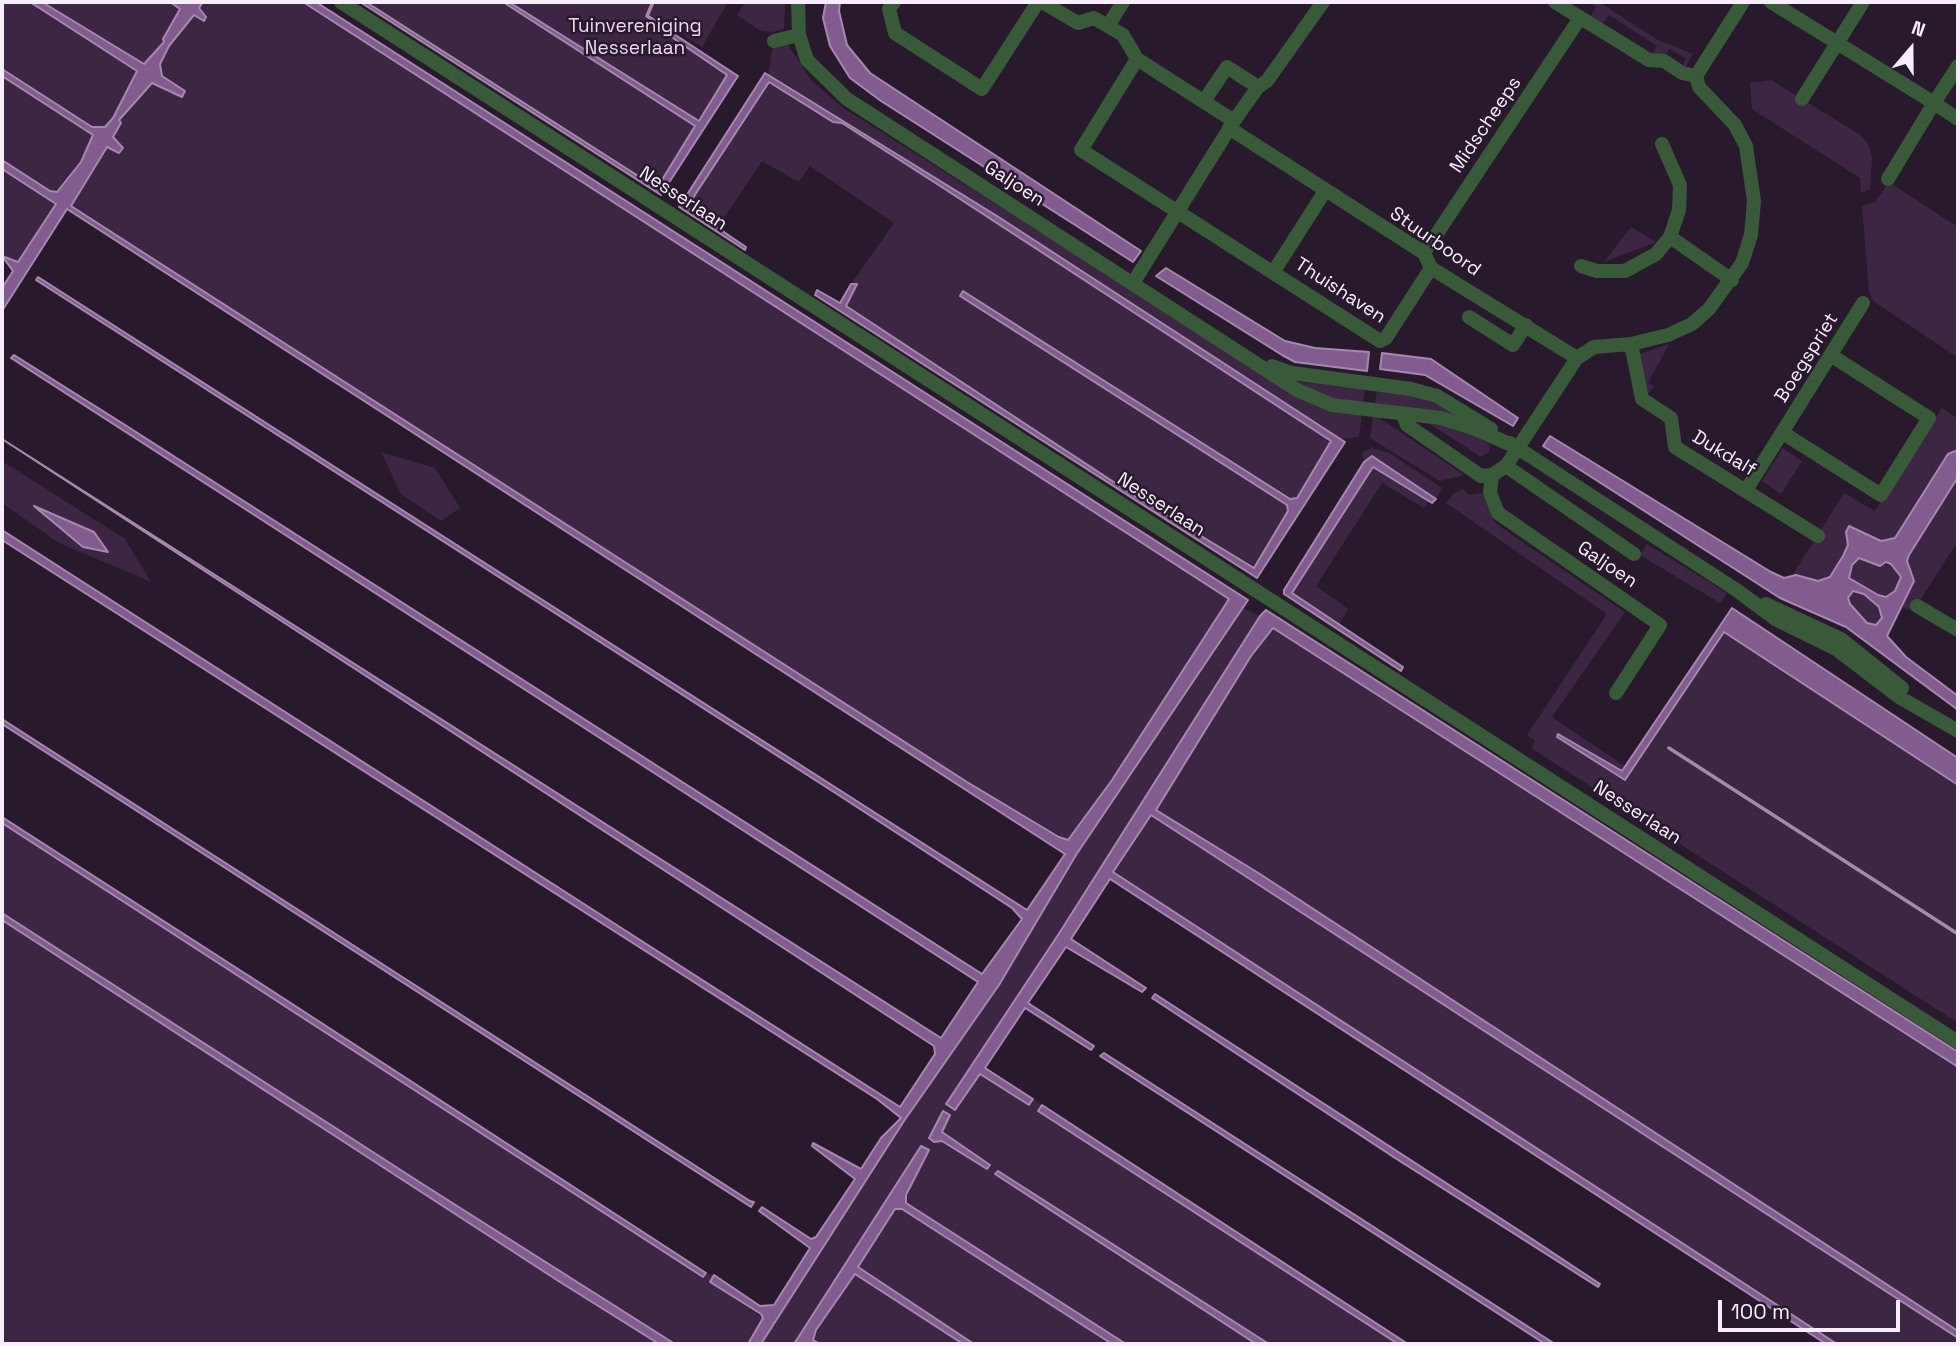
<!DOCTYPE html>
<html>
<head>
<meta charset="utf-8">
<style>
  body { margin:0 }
  #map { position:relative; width:1960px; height:1346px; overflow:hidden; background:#281a2c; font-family:"Space Grotesk",sans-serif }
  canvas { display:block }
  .frame { position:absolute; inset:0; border:4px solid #f8eefb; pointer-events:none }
  .north { position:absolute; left:1876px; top:14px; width:70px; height:70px; -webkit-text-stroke:5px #281a2c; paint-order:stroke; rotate:20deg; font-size:19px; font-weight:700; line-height:28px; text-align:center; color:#f8eefb }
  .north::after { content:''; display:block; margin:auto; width:24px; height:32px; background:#f8eefb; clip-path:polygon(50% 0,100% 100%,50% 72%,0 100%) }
  .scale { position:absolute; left:1718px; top:1300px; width:182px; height:32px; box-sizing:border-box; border:4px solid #f8eefb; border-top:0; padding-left:9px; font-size:21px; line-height:24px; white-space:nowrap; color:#f8eefb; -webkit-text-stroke:5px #281a2c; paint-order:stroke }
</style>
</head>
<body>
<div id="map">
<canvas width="1960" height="1346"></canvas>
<div class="frame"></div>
<div class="north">N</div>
<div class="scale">100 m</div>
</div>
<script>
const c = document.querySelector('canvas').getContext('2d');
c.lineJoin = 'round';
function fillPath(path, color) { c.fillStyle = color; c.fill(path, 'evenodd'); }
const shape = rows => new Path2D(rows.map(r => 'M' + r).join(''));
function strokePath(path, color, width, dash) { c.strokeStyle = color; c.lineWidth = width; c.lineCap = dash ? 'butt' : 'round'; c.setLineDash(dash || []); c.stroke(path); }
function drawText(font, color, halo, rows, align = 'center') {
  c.font = font + ' "Space Grotesk",sans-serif'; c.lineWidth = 5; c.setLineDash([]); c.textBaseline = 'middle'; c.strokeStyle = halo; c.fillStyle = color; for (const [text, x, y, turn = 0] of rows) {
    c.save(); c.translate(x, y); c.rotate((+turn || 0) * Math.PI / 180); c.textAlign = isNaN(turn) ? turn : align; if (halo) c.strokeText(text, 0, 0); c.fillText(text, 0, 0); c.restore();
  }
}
fillPath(shape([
  [2,2,30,2,137,71,119,110,105,127,92,127,2,69],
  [42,2,170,2,180,8,163,39,165,42,144,64],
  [203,2,303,2,1229,599,1156,716,1068,840,967,782,71,205,107,147,123,148,113,137,121,123,119,120,153,82,182,96,184,91,162,76,160,64,169,46,172,45,195,15,204,21,199,8],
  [366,2,503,2,696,126,657,188],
  [510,2,728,2,702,47,672,28,673,39,728,75,699,121],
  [745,2,785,2,784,29,773,32,761,31,737,15],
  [1590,2,1599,2,1656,39,1693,54,1685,68,1682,67,1686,58,1669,49,1663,58,1651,56,1657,46,1609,15,1601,25,1590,18,1596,7],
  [788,45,812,81,842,107,1263,373,1362,415,1359,437,1342,439,997,216,768,75,773,46],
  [2,76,93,135,81,162,57,192,50,191,2,160],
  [1771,80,1862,136,1869,146,1872,159,1870,189,1861,193,1860,178,1752,109,1750,83],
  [769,82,833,122,842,123,1332,441,1296,498,1290,499,963,291,961,296,1287,505,1288,510,1254,569,1135,496,845,306,856,284,851,284,894,223,810,166,799,182,762,161,718,227,687,208],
  [2,169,56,204,18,263,2,256],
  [1889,182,1958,227,1958,358,1873,301,1869,292,1862,206,1875,202],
  [1631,227,1656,242,1604,262],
  [1669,344,1648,383,1654,386,1648,394,1639,354],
  [1291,381,1365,389,1363,404,1333,400],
  [1377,390,1420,395,1460,416,1375,405],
  [1942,408,1958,419,1958,450,1948,454,1895,538,1881,541,1853,530,1846,538,1848,545,1843,556,1830,577,1818,581,1792,576,1844,493,1875,511],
  [1373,416,1378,417,1464,475,1440,481,1370,438],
  [1430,424,1451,426,1476,436,1490,445,1489,452,1481,457],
  [1372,448,1389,453,1442,488,1436,499,1372,456,1364,462,1362,452],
  [1783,448,1802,461,1781,494,1762,481],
  [381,452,435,468,460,508,441,521,401,494],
  [2,461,125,539,151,582,59,543,2,503],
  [1374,467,1429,501,1424,508,1382,483,1316,586,1348,609,1339,625,1292,593],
  [1958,477,1958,541,1913,611,1899,606,1914,581,1907,561,1909,555],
  [1463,489,1468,495,1482,493,1495,523,1625,612,1552,717,1629,769,1723,632,1958,783,1958,1023,1531,748,1535,741,1527,735,1607,614,1446,503,1454,493],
  [1647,544,1727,593,1720,603,1640,555],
  [1859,558,1880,566,1891,564,1901,577,1895,591,1886,597,1878,595,1849,578,1852,565],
  [1853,591,1864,594,1879,607,1882,618,1876,625,1867,623,1850,604,1848,598],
  [1243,608,1260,616,1060,932,946,1104,955,1110,980,1073,1028,1105,1033,1099,1042,1105,1039,1111,1398,1344,1269,1344,998,1171,996,1174,1256,1344,1126,1344,906,1203,905,1195,929,1151,921,1146,794,1344,761,1344,904,1121,999,985,1076,855],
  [1273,628,1958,1067,1958,1331,1260,874,1155,810,1251,656],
  [1151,815,1958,1338,1958,1344,1837,1344,1113,872],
  [2,823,702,1277,706,1273,714,1275,711,1282,763,1318,748,1344,2,1344,2,920,39,944,39,938,2,913],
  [896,1209,902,1209,1112,1344,974,1344,857,1267],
  [855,1274,963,1344,820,1344,813,1340,816,1330]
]), '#3c2643');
const water = shape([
  [30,2,42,2,144,64,164,42,163,39,180,9,170,2,203,2,199,8,206,17,204,21,194,15,169,46,160,64,162,76,185,91,182,97,152,83,119,120,121,123,113,137,123,148,119,153,107,147,71,206,967,782,1059,837,1068,840,1112,780,1229,599,303,2,316,2,1248,600,1076,855,999,985,904,1121,761,1344,748,1344,763,1318,761,1314,710,1282,714,1275,760,1306,774,1305,810,1248,759,1211,762,1207,811,1239,816,1237,855,1179,812,1146,813,1143,861,1169,881,1138,901,1118,877,1099,2,540,2,530,900,1107,935,1054,934,1046,2,439,941,1038,978,982,11,358,14,355,122,423,982,974,1022,919,1012,908,840,796,36,280,38,277,1027,910,1065,854,67,209,2,311,2,288,13,271,2,256,18,262,56,204,2,169,2,160,50,191,57,192,81,162,93,135,2,76,2,69,92,127,105,127,113,118,137,71,30,2],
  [360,2,366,2,657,188,695,126,503,2,509,2,699,121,727,75,673,38,674,34,738,76,661,195,360,2],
  [826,2,840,2,839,11,847,45,870,73,1141,251,1133,262,881,101,850,78,830,46,823,18,826,2],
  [765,73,997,216,1345,442,1257,578,815,295,817,290,840,303,851,284,857,284,846,306,1135,496,1254,568,1288,511,1287,505,960,296,963,291,1290,499,1297,498,1331,441,937,184,842,123,833,122,769,82,687,207,746,247,745,250,679,207,765,73],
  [1166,268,1285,341,1315,348,1369,352,1367,371,1295,362,1282,355,1156,276,1166,268],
  [1382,353,1431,359,1518,418,1513,426,1425,375,1380,369,1382,353],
  [1550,436,1771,572,1784,578,1796,575,1818,581,1830,577,1843,556,1848,545,1846,532,1849,526,1881,541,1895,538,1948,454,1958,450,1958,477,1909,555,1907,561,1914,581,1887,636,1906,657,1958,696,1958,710,1846,627,1780,598,1543,446,1550,436],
  [1859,558,1880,566,1886,562,1891,564,1901,577,1895,591,1886,597,1878,595,1849,578,1852,565,1859,558],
  [1853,591,1864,594,1879,607,1882,618,1876,625,1867,623,1850,604,1848,598,1853,591],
  [1372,456,1436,499,1432,503,1373,467,1292,593,1403,667,1401,671,1284,594,1284,590,1364,462,1372,456],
  [34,506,94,532,108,552,83,547,34,506],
  [1732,608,1958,758,1958,785,1724,632,1625,780,1557,737,1558,734,1622,771,1732,608],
  [1266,610,1958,1052,1958,1067,1273,628,1251,656,1156,810,1260,874,1958,1331,1958,1338,1151,815,1113,872,1837,1344,1826,1344,1110,879,1071,939,1146,988,1142,992,1066,947,1028,1003,1094,1046,1091,1050,1025,1008,985,1068,1033,1099,1029,1105,980,1074,955,1110,946,1104,1060,932,1260,616,1266,610],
  [2,719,750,1201,754,1202,751,1207,2,724,2,719],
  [2,817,263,985,706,1273,703,1277,2,823,2,817],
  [2,913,424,1185,675,1344,659,1344,560,1282,2,920,2,913],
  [1155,994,1520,1231,1600,1284,1598,1287,1395,1158,1152,998,1155,994],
  [1104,1053,1555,1344,1545,1344,1100,1056,1104,1053],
  [1042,1105,1408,1344,1398,1344,1038,1111,1042,1105],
  [943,1111,950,1115,942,1132,990,1165,987,1169,942,1141,934,1142,929,1138,943,1111],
  [921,1146,929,1150,906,1195,906,1203,1126,1344,1112,1344,902,1209,895,1209,858,1267,974,1344,963,1344,855,1274,816,1330,813,1340,820,1344,794,1344,921,1146],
  [998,1171,1269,1344,1256,1344,995,1174,998,1171]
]);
fillPath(water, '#835c8f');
strokePath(water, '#a688af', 2);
strokePath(shape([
  [653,2,647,16,659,24],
  [1669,748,1958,934]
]), '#a688af', 3.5);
strokePath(shape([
  [341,2,1958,1042],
  [798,2,799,35,807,60,847,99,1297,390,1332,405,1441,418,1473,428,1516,447],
  [894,2,889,9,895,33,982,89,1038,2],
  [1042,2,1078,23,1094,18,1123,35,1137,59,1234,121,1133,283],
  [1555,2,1649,60,1664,61,1682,73,1696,76],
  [1771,2,1934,103,1888,179],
  [1108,26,1123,2],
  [774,41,799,35],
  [1137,59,1081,150,1380,341,1386,338,1431,268],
  [1958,66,1934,103,1958,119],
  [1696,76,1743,2],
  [1802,99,1863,2],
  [1204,101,1227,67,1258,87,1267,81,1323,2],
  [1234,121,1258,87],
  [1229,128,1424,253,1431,268,1577,358],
  [1670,237,1732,280],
  [1424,253,1580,18],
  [1581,266,1597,271,1625,271,1656,254,1670,237,1679,210,1680,185,1662,144],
  [1274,271,1325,191],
  [1469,317,1513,345,1526,325],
  [1631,344,1642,399,1671,418,1675,447,1818,536],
  [1272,366,1292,373,1411,389,1437,396,1491,429],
  [1402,413,1407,425,1481,476,1492,475,1506,466,1577,358,1594,347,1631,344,1668,335,1692,324,1709,309,1742,263,1751,235,1754,201,1746,146,1735,125,1699,87,1696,76],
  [1783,433,1881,495,1889,482,1929,418,1832,356],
  [1510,443,1735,589,1777,620,1836,649,1899,697,1958,731],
  [1506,466,1634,554],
  [1492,475,1490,493,1498,513,1660,625,1616,693],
  [1746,490,1863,303],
  [1766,604,1841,639,1902,688],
  [1917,606,1958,630]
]), '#385a38', 14);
drawText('19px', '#efd8f7', '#281a2c', [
  ["Tuinvereniging",635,27],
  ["Nesserlaan",635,49]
]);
drawText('19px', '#f8eefb', '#281a2c', [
  ["Midscheeps",1486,125,-56],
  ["Galjoen",1014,184,33],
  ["Nesserlaan",683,199,33],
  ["Stuurboord",1435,242,35],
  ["Thuishaven",1340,291,33],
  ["Boegspriet",1807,358,-58],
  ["Dukdalf",1724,454,31],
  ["Nesserlaan",1161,505,33],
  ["Galjoen",1607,565,34],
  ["Nesserlaan",1637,813,33]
]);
</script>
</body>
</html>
